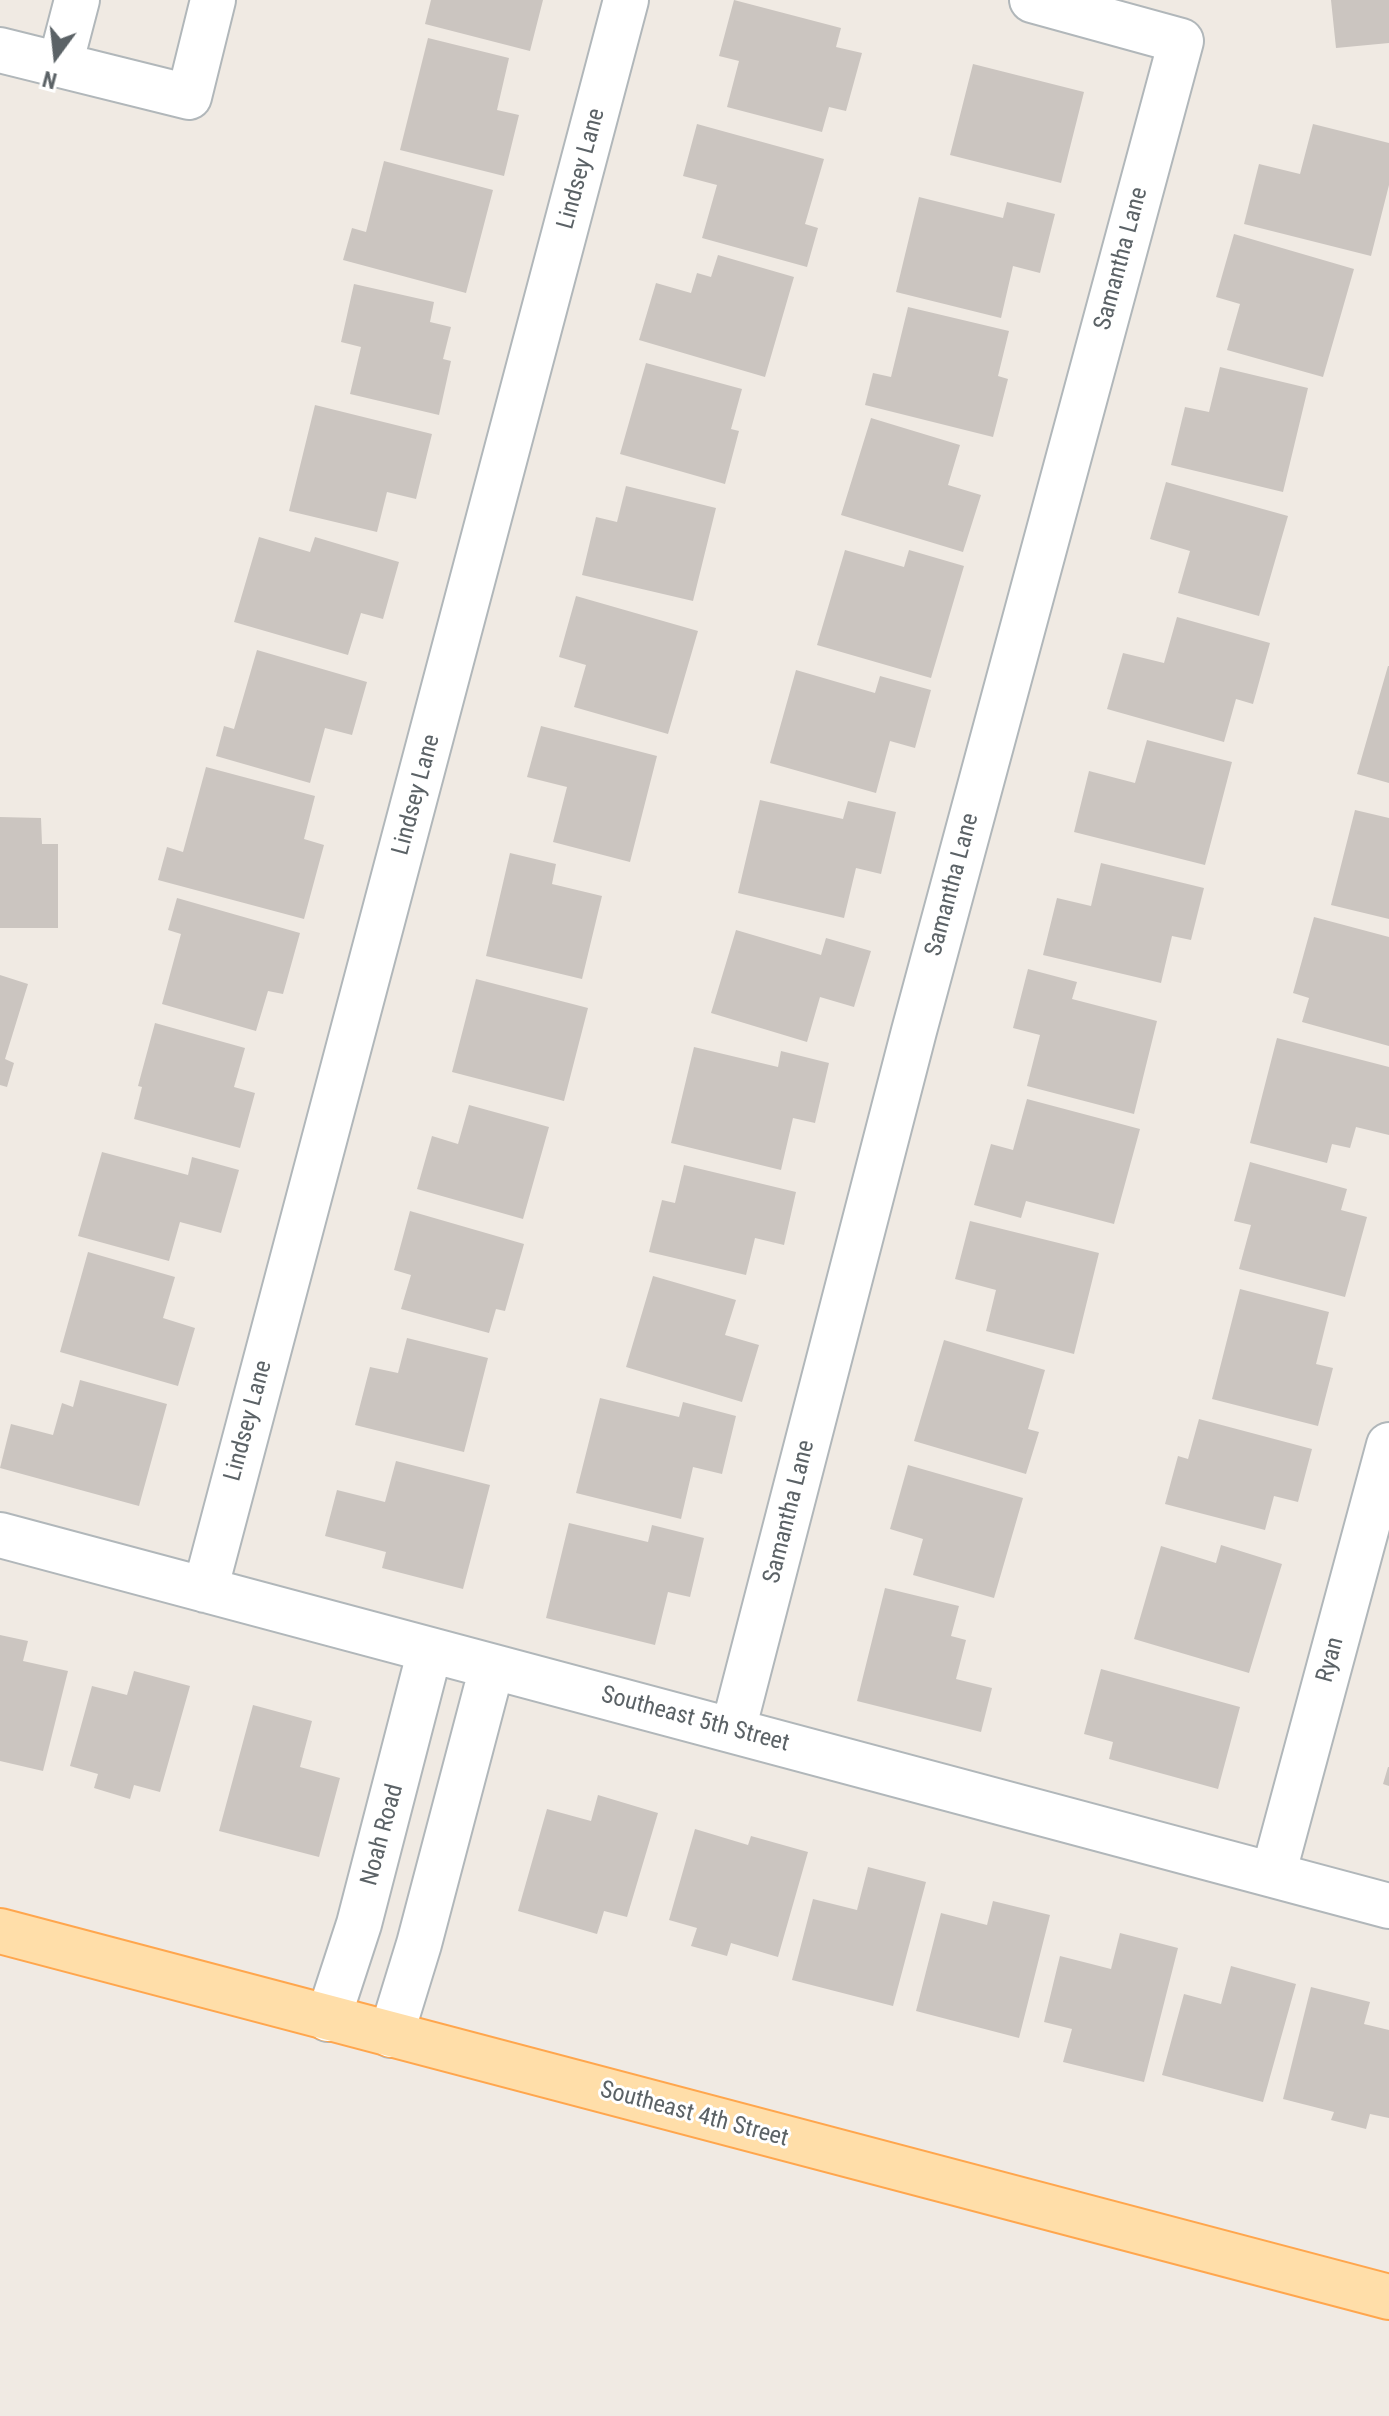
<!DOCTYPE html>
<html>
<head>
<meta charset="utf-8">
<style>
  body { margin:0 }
  #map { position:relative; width:1389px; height:2416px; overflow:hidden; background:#f0eae3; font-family:"Roboto Condensed",sans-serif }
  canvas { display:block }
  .north { position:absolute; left:16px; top:16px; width:80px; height:80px; -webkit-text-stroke:6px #fff; paint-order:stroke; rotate:195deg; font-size:22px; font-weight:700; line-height:32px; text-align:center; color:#5b6266 }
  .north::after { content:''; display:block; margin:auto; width:28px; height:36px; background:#5b6266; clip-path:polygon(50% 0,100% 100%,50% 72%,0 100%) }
</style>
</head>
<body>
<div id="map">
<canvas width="1389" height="2416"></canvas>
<div class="north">N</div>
</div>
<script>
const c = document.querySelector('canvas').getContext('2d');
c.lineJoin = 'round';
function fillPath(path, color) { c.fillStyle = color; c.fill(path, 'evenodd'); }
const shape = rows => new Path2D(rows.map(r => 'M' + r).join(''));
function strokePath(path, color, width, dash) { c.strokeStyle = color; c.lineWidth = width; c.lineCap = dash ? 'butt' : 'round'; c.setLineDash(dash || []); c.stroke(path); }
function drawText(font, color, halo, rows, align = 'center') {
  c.font = font + ' "Roboto Condensed",sans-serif'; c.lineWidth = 6; c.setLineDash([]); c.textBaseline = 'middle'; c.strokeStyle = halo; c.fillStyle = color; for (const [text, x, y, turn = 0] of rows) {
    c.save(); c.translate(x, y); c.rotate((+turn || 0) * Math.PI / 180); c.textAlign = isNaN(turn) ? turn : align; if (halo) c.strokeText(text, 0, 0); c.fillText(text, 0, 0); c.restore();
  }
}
fillPath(shape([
  [431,0,543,0,530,51,425,24],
  [734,0,841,28,836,47,862,53,846,111,829,107,822,132,727,107,739,61,719,56],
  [1331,0,1389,0,1389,43,1336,48],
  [428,38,509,58,497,110,519,115,504,176,400,150],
  [973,64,1084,92,1061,183,950,155],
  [697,124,824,159,805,224,818,228,807,267,702,238,717,185,683,176],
  [1313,124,1389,143,1389,185,1371,256,1244,224,1259,164,1300,174],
  [384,161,493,190,466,293,343,260,352,228,366,232],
  [919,197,1003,218,1007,202,1055,214,1040,273,1013,266,1001,318,896,292],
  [1234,234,1354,269,1323,377,1227,350,1240,304,1216,297],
  [718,255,794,277,765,377,639,340,656,283,691,293,697,273,711,277],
  [354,284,434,302,430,322,451,327,443,359,451,361,439,415,350,394,361,347,341,342],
  [908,307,1009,331,998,376,1008,379,993,437,865,405,873,373,891,377],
  [646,363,742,389,731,429,739,431,725,484,620,454],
  [1220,367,1308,388,1283,492,1171,465,1185,407,1209,412],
  [315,405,432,434,416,499,387,492,377,532,289,511],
  [871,418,960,445,948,485,981,495,963,552,841,515],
  [1166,482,1288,516,1259,616,1178,593,1190,551,1150,539],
  [626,486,716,508,693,601,582,575,596,517,617,522],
  [259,537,310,552,315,537,399,562,383,619,361,613,348,655,234,622],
  [845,550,904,567,909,550,964,566,931,678,817,645],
  [576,596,698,631,668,734,574,707,586,665,559,657],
  [1177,617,1270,643,1253,704,1236,699,1224,742,1107,709,1123,653,1164,663],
  [257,650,367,682,352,735,325,728,310,783,216,756,224,726,234,729],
  [1388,666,1389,666,1389,783,1357,774],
  [796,670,875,693,880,676,931,690,915,748,890,741,876,793,770,763],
  [541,726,657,756,630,862,553,842,567,787,527,777],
  [1147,740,1232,762,1205,865,1074,832,1089,771,1135,783],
  [206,767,315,796,304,839,324,845,304,919,158,880,167,847,183,852],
  [760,800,843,819,848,801,896,812,881,874,856,868,844,918,738,893],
  [1355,810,1389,818,1389,919,1331,905],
  [0,817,41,818,42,844,58,844,58,928,0,928],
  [510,853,556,864,552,884,602,896,582,979,486,956],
  [1101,863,1204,888,1191,940,1172,936,1161,983,1043,955,1057,898,1091,906],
  [177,898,300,933,283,994,268,991,256,1031,162,1004,181,934,168,930],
  [1314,917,1389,937,1389,1046,1302,1022,1309,998,1293,993],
  [736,930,821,955,826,938,871,951,854,1007,820,997,807,1042,711,1013],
  [1028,969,1077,982,1072,999,1157,1021,1134,1114,1027,1086,1040,1035,1013,1028],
  [0,975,28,984,5,1059,14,1063,7,1087,0,1085],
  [476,979,588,1008,564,1101,452,1072],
  [155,1023,245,1048,234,1087,255,1093,240,1148,134,1119,142,1087,138,1086],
  [1277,1038,1389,1067,1389,1135,1356,1127,1350,1148,1332,1144,1327,1163,1250,1143],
  [694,1047,778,1067,781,1051,829,1063,815,1123,793,1118,781,1170,671,1143],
  [1027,1099,1140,1129,1114,1224,1026,1201,1021,1218,974,1205,991,1144,1013,1150],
  [469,1105,549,1127,523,1219,417,1189,432,1136,458,1144],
  [102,1152,188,1175,192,1157,239,1170,221,1233,180,1222,169,1261,78,1236],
  [1250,1162,1347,1189,1341,1210,1367,1217,1345,1297,1239,1269,1251,1225,1234,1221],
  [684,1165,796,1192,784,1245,755,1238,746,1275,649,1252,662,1200,675,1203],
  [410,1211,524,1244,505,1311,496,1309,489,1333,401,1309,411,1275,394,1270],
  [970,1221,1099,1253,1074,1354,986,1331,996,1290,955,1279],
  [88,1252,175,1277,163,1318,195,1328,178,1386,60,1352],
  [653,1276,736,1300,725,1335,759,1345,742,1402,626,1367],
  [1240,1289,1329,1312,1316,1364,1333,1368,1318,1426,1212,1399],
  [407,1338,488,1358,464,1452,355,1425,370,1367,398,1373],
  [944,1340,1045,1370,1028,1429,1039,1432,1026,1474,914,1441],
  [80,1380,167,1404,139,1506,0,1468,11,1424,53,1435,62,1403,73,1407],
  [600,1398,679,1417,683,1402,736,1416,722,1474,693,1467,681,1519,576,1493],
  [1199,1419,1312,1449,1298,1502,1274,1496,1265,1530,1165,1504,1178,1456,1188,1459],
  [396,1461,490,1485,463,1589,382,1568,386,1552,325,1536,337,1490,385,1502],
  [908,1465,1023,1498,994,1598,913,1575,923,1539,890,1529],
  [569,1523,648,1542,652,1525,704,1538,690,1597,668,1592,655,1645,546,1618],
  [1221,1545,1282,1564,1249,1673,1134,1639,1161,1546,1216,1563],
  [885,1588,959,1606,951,1636,966,1640,956,1679,992,1688,981,1732,857,1701],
  [0,1635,28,1641,23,1661,68,1671,43,1771,0,1761],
  [1101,1669,1240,1707,1218,1789,1109,1759,1113,1742,1084,1734],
  [134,1671,190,1686,160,1792,134,1785,130,1799,94,1788,98,1774,70,1766,92,1686,127,1695],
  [253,1705,312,1721,300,1767,340,1778,319,1857,219,1831],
  [1388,1767,1389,1767,1389,1786,1383,1784],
  [598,1795,658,1813,627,1917,604,1911,597,1934,518,1911,547,1809,591,1821],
  [695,1829,748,1845,751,1836,808,1852,778,1957,731,1943,727,1956,691,1946,697,1928,669,1920],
  [868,1867,926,1882,893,2006,792,1980,813,1899,857,1910],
  [993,1901,1050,1915,1019,2038,916,2011,941,1913,987,1925],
  [1120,1933,1178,1948,1144,2082,1063,2062,1072,2029,1044,2022,1060,1956,1111,1969],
  [1231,1966,1296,1984,1263,2102,1162,2075,1184,1994,1221,2004],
  [1311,1987,1370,2002,1364,2024,1389,2030,1389,2118,1370,2114,1366,2129,1331,2120,1334,2112,1283,2099]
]), '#cbc5c0');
const minor = shape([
  [0,50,189,97,213,0],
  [60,65,77,0],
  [0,1535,1389,1906],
  [205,1590,626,0],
  [733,1730,914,1031,1181,41,1032,0],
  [1273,1875,1389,1445],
  [328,2019,359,1924,430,1650],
  [391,2035,419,1944,492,1667]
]);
const major = shape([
  [0,1931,1389,2297]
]);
strokePath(minor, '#b1b7ba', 48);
strokePath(major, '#ffa64d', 48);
strokePath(minor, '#fff', 44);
strokePath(major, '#ffdea9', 44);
drawText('24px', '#5b6266', '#fff', [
  ["Lindsey Lane",582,169,-75],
  ["Samantha Lane",1122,259,-75],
  ["Lindsey Lane",417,795,-75],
  ["Samantha Lane",953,885,-75],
  ["Lindsey Lane",249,1421,-75],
  ["Samantha Lane",790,1512,-76],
  ["Ryan",1331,1660,-75],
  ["Southeast 5th Street",695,1720,15],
  ["Noah Road",383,1835,-75],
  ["Southeast 4th Street",694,2115,15]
]);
</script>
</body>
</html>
